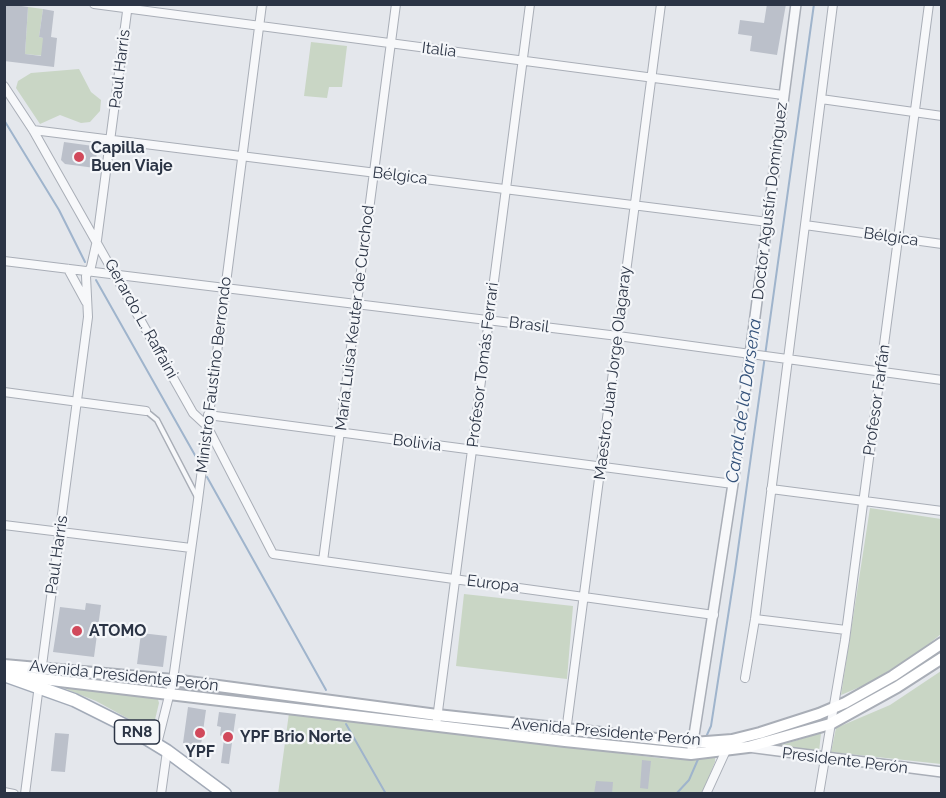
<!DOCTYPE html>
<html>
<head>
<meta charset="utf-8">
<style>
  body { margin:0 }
  #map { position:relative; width:946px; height:798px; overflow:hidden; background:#e4e7ec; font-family:Raleway,sans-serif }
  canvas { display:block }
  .frame { position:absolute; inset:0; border:6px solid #2b3445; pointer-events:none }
</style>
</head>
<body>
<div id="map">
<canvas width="946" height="798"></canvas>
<div class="frame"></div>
</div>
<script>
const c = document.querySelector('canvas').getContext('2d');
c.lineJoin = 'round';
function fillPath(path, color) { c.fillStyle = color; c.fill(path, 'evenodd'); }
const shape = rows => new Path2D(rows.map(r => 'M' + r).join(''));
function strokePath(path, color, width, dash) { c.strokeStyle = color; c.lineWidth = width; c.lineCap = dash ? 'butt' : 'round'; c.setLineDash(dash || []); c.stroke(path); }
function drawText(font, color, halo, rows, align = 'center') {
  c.font = font + ' Raleway,sans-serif'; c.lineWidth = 4.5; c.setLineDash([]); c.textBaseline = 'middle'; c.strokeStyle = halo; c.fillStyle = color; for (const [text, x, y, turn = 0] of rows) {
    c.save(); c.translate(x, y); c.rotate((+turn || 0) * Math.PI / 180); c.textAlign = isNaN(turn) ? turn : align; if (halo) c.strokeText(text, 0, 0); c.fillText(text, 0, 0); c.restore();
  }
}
fillPath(shape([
  [28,7,43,9,39,37,43,38,45,56,25,54],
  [311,42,347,46,342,87,329,87,327,98,304,96],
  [79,69,91,92,101,100,100,111,90,122,81,123,60,115,40,124,16,88,18,81,31,73],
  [870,508,941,519,941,634,918,653,867,684,841,695],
  [464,594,573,606,567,679,456,666],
  [941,671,941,764,831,752,836,728,890,705],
  [65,685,157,696,159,703,153,728,149,730,96,701,66,689],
  [289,713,667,759,715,758,715,762,702,793,278,794],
  [821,733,819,752,778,746]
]), '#c9d6c5');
strokePath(shape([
  [4,120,59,210,85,262],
  [96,280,196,457],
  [207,477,326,690],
  [346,724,386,794],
  [706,737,711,726,735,571,814,4],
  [676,794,689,780,699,757]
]), '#9fb4cc', 2);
fillPath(shape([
  [8,4,28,7,25,54,41,56,43,38,39,37,43,9,54,11,51,37,57,38,54,67,4,61,4,7],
  [767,4,786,4,777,55,750,51,752,36,738,34,740,20,764,23],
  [64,142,93,146,97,153,95,168,65,164,61,160],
  [86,603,101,605,94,657,53,652,60,607,85,610],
  [141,633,167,636,163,667,137,664],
  [188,707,206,710,201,745,183,743],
  [219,712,236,714,229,764,221,763,224,739,220,735,221,727,217,726],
  [55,733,69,734,65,772,51,771],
  [642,760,651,761,648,789,640,788],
  [596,781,613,782,612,794,594,794]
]), '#bbc0ca');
const service = shape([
  [146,411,157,420,197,497]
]);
const minor = shape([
  [94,4,783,95],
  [4,86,33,130,193,413,207,426,273,554,714,615],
  [821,99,942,116],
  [33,130,768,222],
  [805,225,942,244],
  [4,261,618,336,942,380],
  [68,269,86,302],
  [4,392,146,411],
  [208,415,733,484],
  [771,489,942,511],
  [4,525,191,548],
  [323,561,396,4],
  [755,619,846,630],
  [41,673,88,317,86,276,91,267,97,240,128,4],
  [745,678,755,619,833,4],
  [437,719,530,4],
  [566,732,661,4],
  [157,744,173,680,198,500,262,4],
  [4,792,14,794],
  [25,794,39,685],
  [161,794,167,751],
  [706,794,728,746],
  [819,794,845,640,929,4]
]);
const tertiary = shape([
  [748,747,942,772],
  [692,748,733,484,796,4]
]);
const secondary = shape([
  [4,665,173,680,437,715,693,743,732,740,760,733,819,714,845,703,893,676,942,643],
  [9,675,565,741,691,754,748,747,830,724,897,687,942,658]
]);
const primary = shape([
  [4,675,74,700,126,726,167,751,225,794]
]);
strokePath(service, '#a9aeb7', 7);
strokePath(minor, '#a9aeb7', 10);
strokePath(tertiary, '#a9aeb7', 12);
strokePath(secondary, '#a9aeb7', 14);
strokePath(primary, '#a3abb8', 15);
strokePath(service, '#f7f8fa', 4);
strokePath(minor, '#f7f8fa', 8);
strokePath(tertiary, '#f7f8fa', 9);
strokePath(secondary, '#fff', 10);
strokePath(primary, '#fff', 12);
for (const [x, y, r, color] of [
  [79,157,6,"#d1495b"],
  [77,631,6,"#d1495b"],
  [200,733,6,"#d1495b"],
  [228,737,6,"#d1495b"]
]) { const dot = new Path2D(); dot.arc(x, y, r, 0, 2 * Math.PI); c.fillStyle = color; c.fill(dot); strokePath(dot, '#f4f6f9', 2); }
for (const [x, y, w] of [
  [137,732,45]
]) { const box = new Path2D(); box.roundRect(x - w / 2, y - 12, w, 24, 4.5); c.fillStyle = '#f4f6f9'; c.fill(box); strokePath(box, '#2b3445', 1.5); }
drawText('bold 15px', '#2b3445', null, [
  ["RN8",137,732]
]);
drawText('16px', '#2b3445', '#f4f6f9', [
  ["Italia",439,50,7],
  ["Paul Harris",120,69,-83],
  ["Bélgica",400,176,7],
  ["Doctor Agustín Domínguez",770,201,-83],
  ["Bélgica",891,237,8],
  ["María Luisa Keuter de Curchod",355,318,-83],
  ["Gerardo L. Raffaini",141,319,61],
  ["Brasil",529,325,7],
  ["Profesor Tomás Ferrari",483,365,-83],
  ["Maestro Juan Jorge Olagaray",613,373,-83],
  ["Ministro Faustino Berrondo",214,375,-83],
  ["Profesor Farfán",877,400,-82],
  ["Bolivia",417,443,7],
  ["Paul Harris",57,555,-82],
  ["Europa",493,584,7],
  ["Avenida Presidente Perón",124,676,6],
  ["Avenida Presidente Perón",606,732,5],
  ["Presidente Perón",845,761,7]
]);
drawText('bold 16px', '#2b3445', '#f4f6f9', [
  ["Capilla",91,148],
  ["Buen Viaje",91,166],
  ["ATOMO",89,631],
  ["YPF Brio Norte",240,737],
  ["YPF",200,752,"center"]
], 'left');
drawText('italic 18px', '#34527a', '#f4f6f9', [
  ["Canal de la Darsena",744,401,-82]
]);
</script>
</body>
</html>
